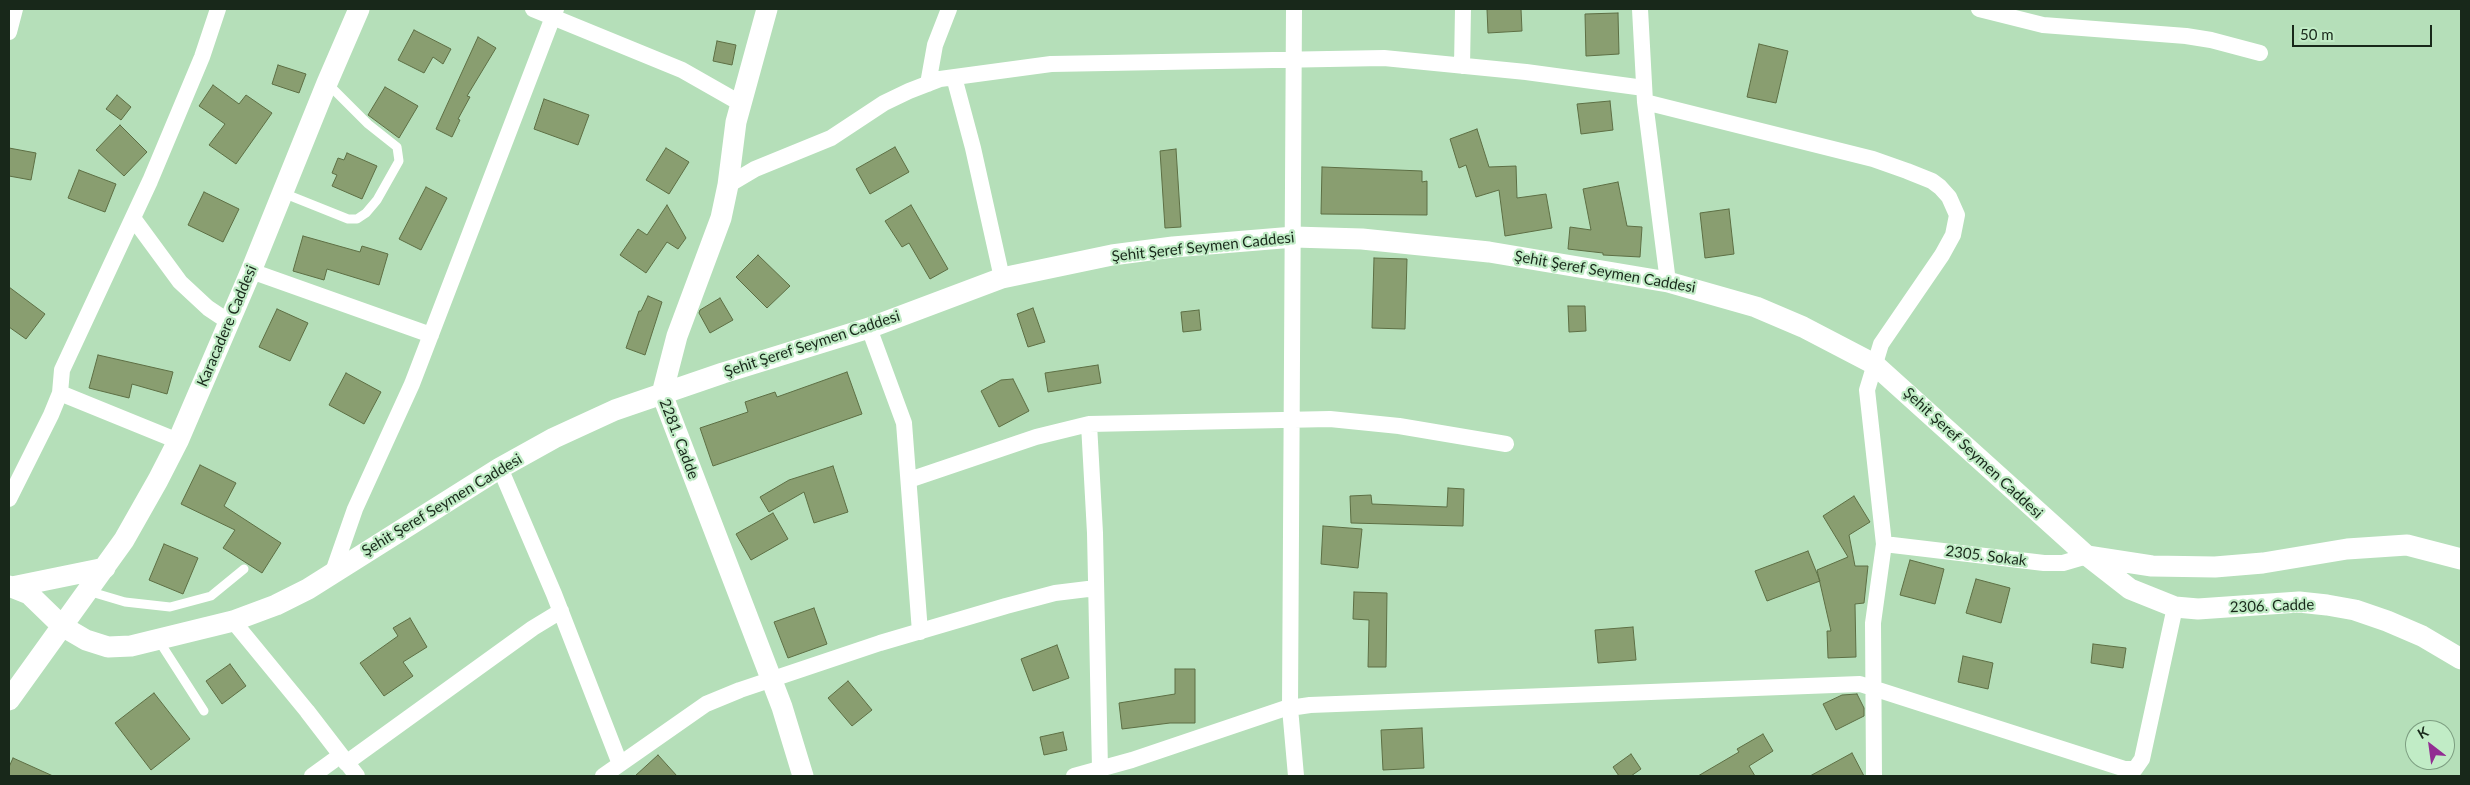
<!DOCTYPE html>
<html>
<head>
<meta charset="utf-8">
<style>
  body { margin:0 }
  #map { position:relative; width:2470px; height:785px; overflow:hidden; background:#b5dfb9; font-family:Lato,sans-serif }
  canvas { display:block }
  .frame { position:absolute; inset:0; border:10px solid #18281a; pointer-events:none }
  .north { position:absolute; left:2405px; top:720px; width:50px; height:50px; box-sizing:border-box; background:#c1ecc6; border:1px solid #7d9e81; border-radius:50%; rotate:330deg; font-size:14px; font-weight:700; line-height:20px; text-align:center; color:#18281a }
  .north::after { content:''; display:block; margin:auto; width:18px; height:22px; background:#922d92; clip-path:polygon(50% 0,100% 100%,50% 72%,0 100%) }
  .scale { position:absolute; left:2292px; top:25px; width:140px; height:22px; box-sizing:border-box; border:2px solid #18281a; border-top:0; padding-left:6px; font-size:15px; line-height:18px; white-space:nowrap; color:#18281a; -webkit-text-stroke:4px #c1ecc6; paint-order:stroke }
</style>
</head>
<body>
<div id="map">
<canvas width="2470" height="785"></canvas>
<div class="frame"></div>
<div class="north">K</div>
<div class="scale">50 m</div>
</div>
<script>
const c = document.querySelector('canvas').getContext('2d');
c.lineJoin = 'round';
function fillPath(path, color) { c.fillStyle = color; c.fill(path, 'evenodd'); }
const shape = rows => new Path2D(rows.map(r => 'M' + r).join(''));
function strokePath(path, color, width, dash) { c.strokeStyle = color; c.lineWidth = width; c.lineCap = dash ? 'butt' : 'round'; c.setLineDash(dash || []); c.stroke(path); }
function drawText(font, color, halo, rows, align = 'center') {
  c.font = font + ' Lato,sans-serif'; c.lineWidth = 4.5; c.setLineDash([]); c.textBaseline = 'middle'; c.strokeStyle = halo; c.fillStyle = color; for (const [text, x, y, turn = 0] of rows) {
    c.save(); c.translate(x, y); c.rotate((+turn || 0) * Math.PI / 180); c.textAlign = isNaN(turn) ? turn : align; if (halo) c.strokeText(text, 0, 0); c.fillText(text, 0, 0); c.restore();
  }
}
const building = shape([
  [1487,9,1521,9,1522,31,1488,33,1487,9],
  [1618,13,1619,54,1586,56,1585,14,1618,13],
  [414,30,451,49,443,64,433,57,424,73,398,60,414,30],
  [478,37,496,48,467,96,470,97,458,119,460,120,452,137,436,129,478,37],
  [717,41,736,45,732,65,713,61,717,41],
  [1759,44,1788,51,1776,103,1747,97,1759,44],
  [278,65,306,74,299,93,272,84,278,65],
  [213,85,239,104,246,95,272,113,236,164,209,145,225,124,199,106,213,85],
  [385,87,418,106,399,138,368,115,385,87],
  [117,95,131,107,121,120,106,109,117,95],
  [544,99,589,115,578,145,534,129,544,99],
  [1610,101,1613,130,1581,134,1577,104,1610,101],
  [120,125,147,152,124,176,96,150,120,125],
  [1477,129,1489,167,1516,166,1517,198,1546,194,1552,228,1505,236,1499,190,1476,197,1466,165,1459,168,1450,139,1477,129],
  [895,147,909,172,870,194,856,169,895,147],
  [9,148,36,153,31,180,9,176,9,148],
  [666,148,689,162,669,194,646,180,666,148],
  [1176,149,1181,227,1165,228,1160,151,1176,149],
  [347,153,377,166,362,199,332,186,337,175,332,173,338,158,344,160,347,153],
  [1322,167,1422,171,1422,182,1427,181,1427,215,1321,214,1322,167],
  [79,170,116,184,105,212,68,198,79,170],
  [1618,182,1627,226,1642,227,1640,257,1603,255,1603,253,1568,249,1570,227,1591,230,1583,189,1618,182],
  [426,187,447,198,421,250,399,239,426,187],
  [204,192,239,209,223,242,188,225,204,192],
  [667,205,686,238,678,249,667,242,646,273,620,255,638,229,647,235,667,205],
  [911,205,948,269,930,279,909,243,902,247,885,221,911,205],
  [1729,209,1734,254,1705,258,1700,213,1729,209],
  [303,236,360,252,362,246,388,254,379,285,327,269,324,280,293,271,303,236],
  [758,255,790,286,767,308,736,277,758,255],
  [1374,258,1407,259,1405,329,1372,328,1374,258],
  [9,287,45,314,26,339,9,327,9,287],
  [648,296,662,302,645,355,626,348,639,311,641,311,648,296],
  [720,298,733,320,710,333,699,313,700,310,720,298],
  [1568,306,1585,306,1586,331,1569,332,1568,306],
  [1033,308,1045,342,1028,347,1017,314,1033,308],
  [277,309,308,323,290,361,259,347,277,309],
  [1199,310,1201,330,1183,332,1181,312,1199,310],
  [98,355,173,372,167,394,132,384,129,398,89,388,98,355],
  [1098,365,1101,383,1048,392,1045,373,1098,365],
  [847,372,862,414,713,466,700,428,748,412,745,402,775,392,777,397,847,372],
  [346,373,381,392,364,424,329,405,346,373],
  [1013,379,1029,411,999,427,981,391,1001,380,1013,379],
  [200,465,236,483,224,506,281,543,262,573,223,548,235,530,181,504,200,465],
  [833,466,848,512,814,523,804,492,769,512,760,497,789,480,833,466],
  [1448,488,1464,489,1463,526,1351,523,1350,496,1371,495,1372,504,1447,507,1448,488],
  [1854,496,1870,522,1849,535,1855,566,1868,566,1864,603,1855,604,1856,657,1828,658,1827,631,1831,631,1817,570,1848,557,1823,516,1854,496],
  [773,513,788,539,751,560,736,534,773,513],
  [1323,526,1362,529,1358,568,1321,564,1323,526],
  [164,544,198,558,183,594,149,580,164,544],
  [1808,551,1820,581,1767,601,1755,571,1808,551],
  [1910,560,1944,569,1935,604,1900,595,1910,560],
  [1976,579,2010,588,2001,623,1966,613,1976,579],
  [1354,592,1387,593,1386,667,1368,667,1369,620,1353,619,1354,592],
  [814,608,827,644,788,658,774,622,814,608],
  [410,618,427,647,403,662,413,676,384,696,360,663,398,636,393,628,410,618],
  [1633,627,1636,660,1598,663,1595,630,1633,627],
  [2093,644,2126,648,2123,668,2091,663,2093,644],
  [1057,645,1069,678,1033,691,1021,659,1057,645],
  [1963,656,1993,663,1988,689,1958,682,1963,656],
  [230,664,246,686,222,704,206,681,230,664],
  [1175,669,1195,669,1195,723,1170,723,1122,729,1119,703,1175,694,1175,669],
  [848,681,872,710,852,726,828,698,848,681],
  [154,693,190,739,151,770,115,723,154,693],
  [1857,694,1864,708,1864,716,1836,730,1823,704,1842,695,1857,694],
  [1422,728,1424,768,1383,770,1381,730,1422,728],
  [1063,732,1067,750,1044,755,1040,737,1063,732],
  [1763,734,1773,751,1749,766,1755,776,1698,776,1739,752,1737,749,1763,734],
  [1852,753,1864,776,1810,776,1852,753],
  [1631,754,1641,769,1631,776,1619,776,1613,767,1631,754],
  [658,755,677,776,635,776,658,755],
  [13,758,53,776,9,776,9,767,13,758]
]);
fillPath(building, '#899e70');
strokePath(building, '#5d6f44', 1);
strokePath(shape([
  [283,193,348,219,357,219,366,213,377,200,399,161,397,147,368,124,328,84],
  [88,591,125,602,170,607,211,596,244,569],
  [159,641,204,711]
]), '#fff', 9);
strokePath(shape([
  [533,9,682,70,740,103],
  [1294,9,1290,708,1296,776],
  [1640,9,1645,102,1668,282],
  [1979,9,2043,25,2186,36,2211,40,2260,53],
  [9,32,15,9],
  [1462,66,1463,9],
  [954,77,973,148,1002,278],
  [928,84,935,45,949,9],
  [1645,102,1873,159,1907,171,1932,181,1940,187,1949,197,1957,215,1953,235,1942,255,1881,344,1867,390,1884,544,1873,623,1874,776],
  [728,185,755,169,831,138,884,103,909,91,940,79,1051,64,1384,58,1526,72,1644,88],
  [133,218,180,282,208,308,229,322],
  [251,271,431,335],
  [869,328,904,423,920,632],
  [60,393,178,441],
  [1089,424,1095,533,1100,769],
  [500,468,554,594,620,764],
  [909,480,1036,437,1089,424,1330,419,1399,426,1506,444],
  [9,499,51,415,60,393,62,370,150,181,202,57,218,9],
  [1884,544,2044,563,2063,563,2087,556],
  [333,572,355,509,412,384,556,9],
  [233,621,307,711,357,776],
  [346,763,533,628,561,611],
  [312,776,341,755],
  [603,776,706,704,740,690,880,643,1006,606,1055,593,1096,588],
  [1074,776,1132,760,1283,709,1310,705,1860,684,2125,769,2135,769,2142,759,2175,607]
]), '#fff', 16);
strokePath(shape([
  [767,9,736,122,728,185,721,218,677,336,662,394,782,707,803,776],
  [2089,557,2130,589,2175,607,2198,609,2299,602,2327,605,2355,610,2387,621,2422,636,2461,659],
  [9,586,29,594,62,626,86,640,108,647,131,646,233,621,276,605,308,589,500,468,554,438,615,410,723,373,869,328,1002,278,1112,255,1173,247,1294,237,1362,239,1489,252,1668,282,1756,307,1803,327,1874,364,2087,556,2152,566,2215,567,2263,563,2347,549,2407,545,2461,559],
  [12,587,105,568],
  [9,700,124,540,158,480,178,441,251,271,327,83,359,9]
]), '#fff', 21);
drawText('15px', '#18281a', '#c1ecc6', [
  ["Şehit Şeref Seymen Caddesi",1203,247,-6],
  ["Şehit Şeref Seymen Caddesi",1605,272,10],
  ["Karacadere Caddesi",227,326,-67],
  ["Şehit Şeref Seymen Caddesi",812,344,-18],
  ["2281. Cadde",679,439,69],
  ["Şehit Şeref Seymen Caddesi",1973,453,43],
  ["Şehit Şeref Seymen Caddesi",442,505,-31],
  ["2305. Sokak",1986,556,7],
  ["2306. Cadde",2272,606,-2]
]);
</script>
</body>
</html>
